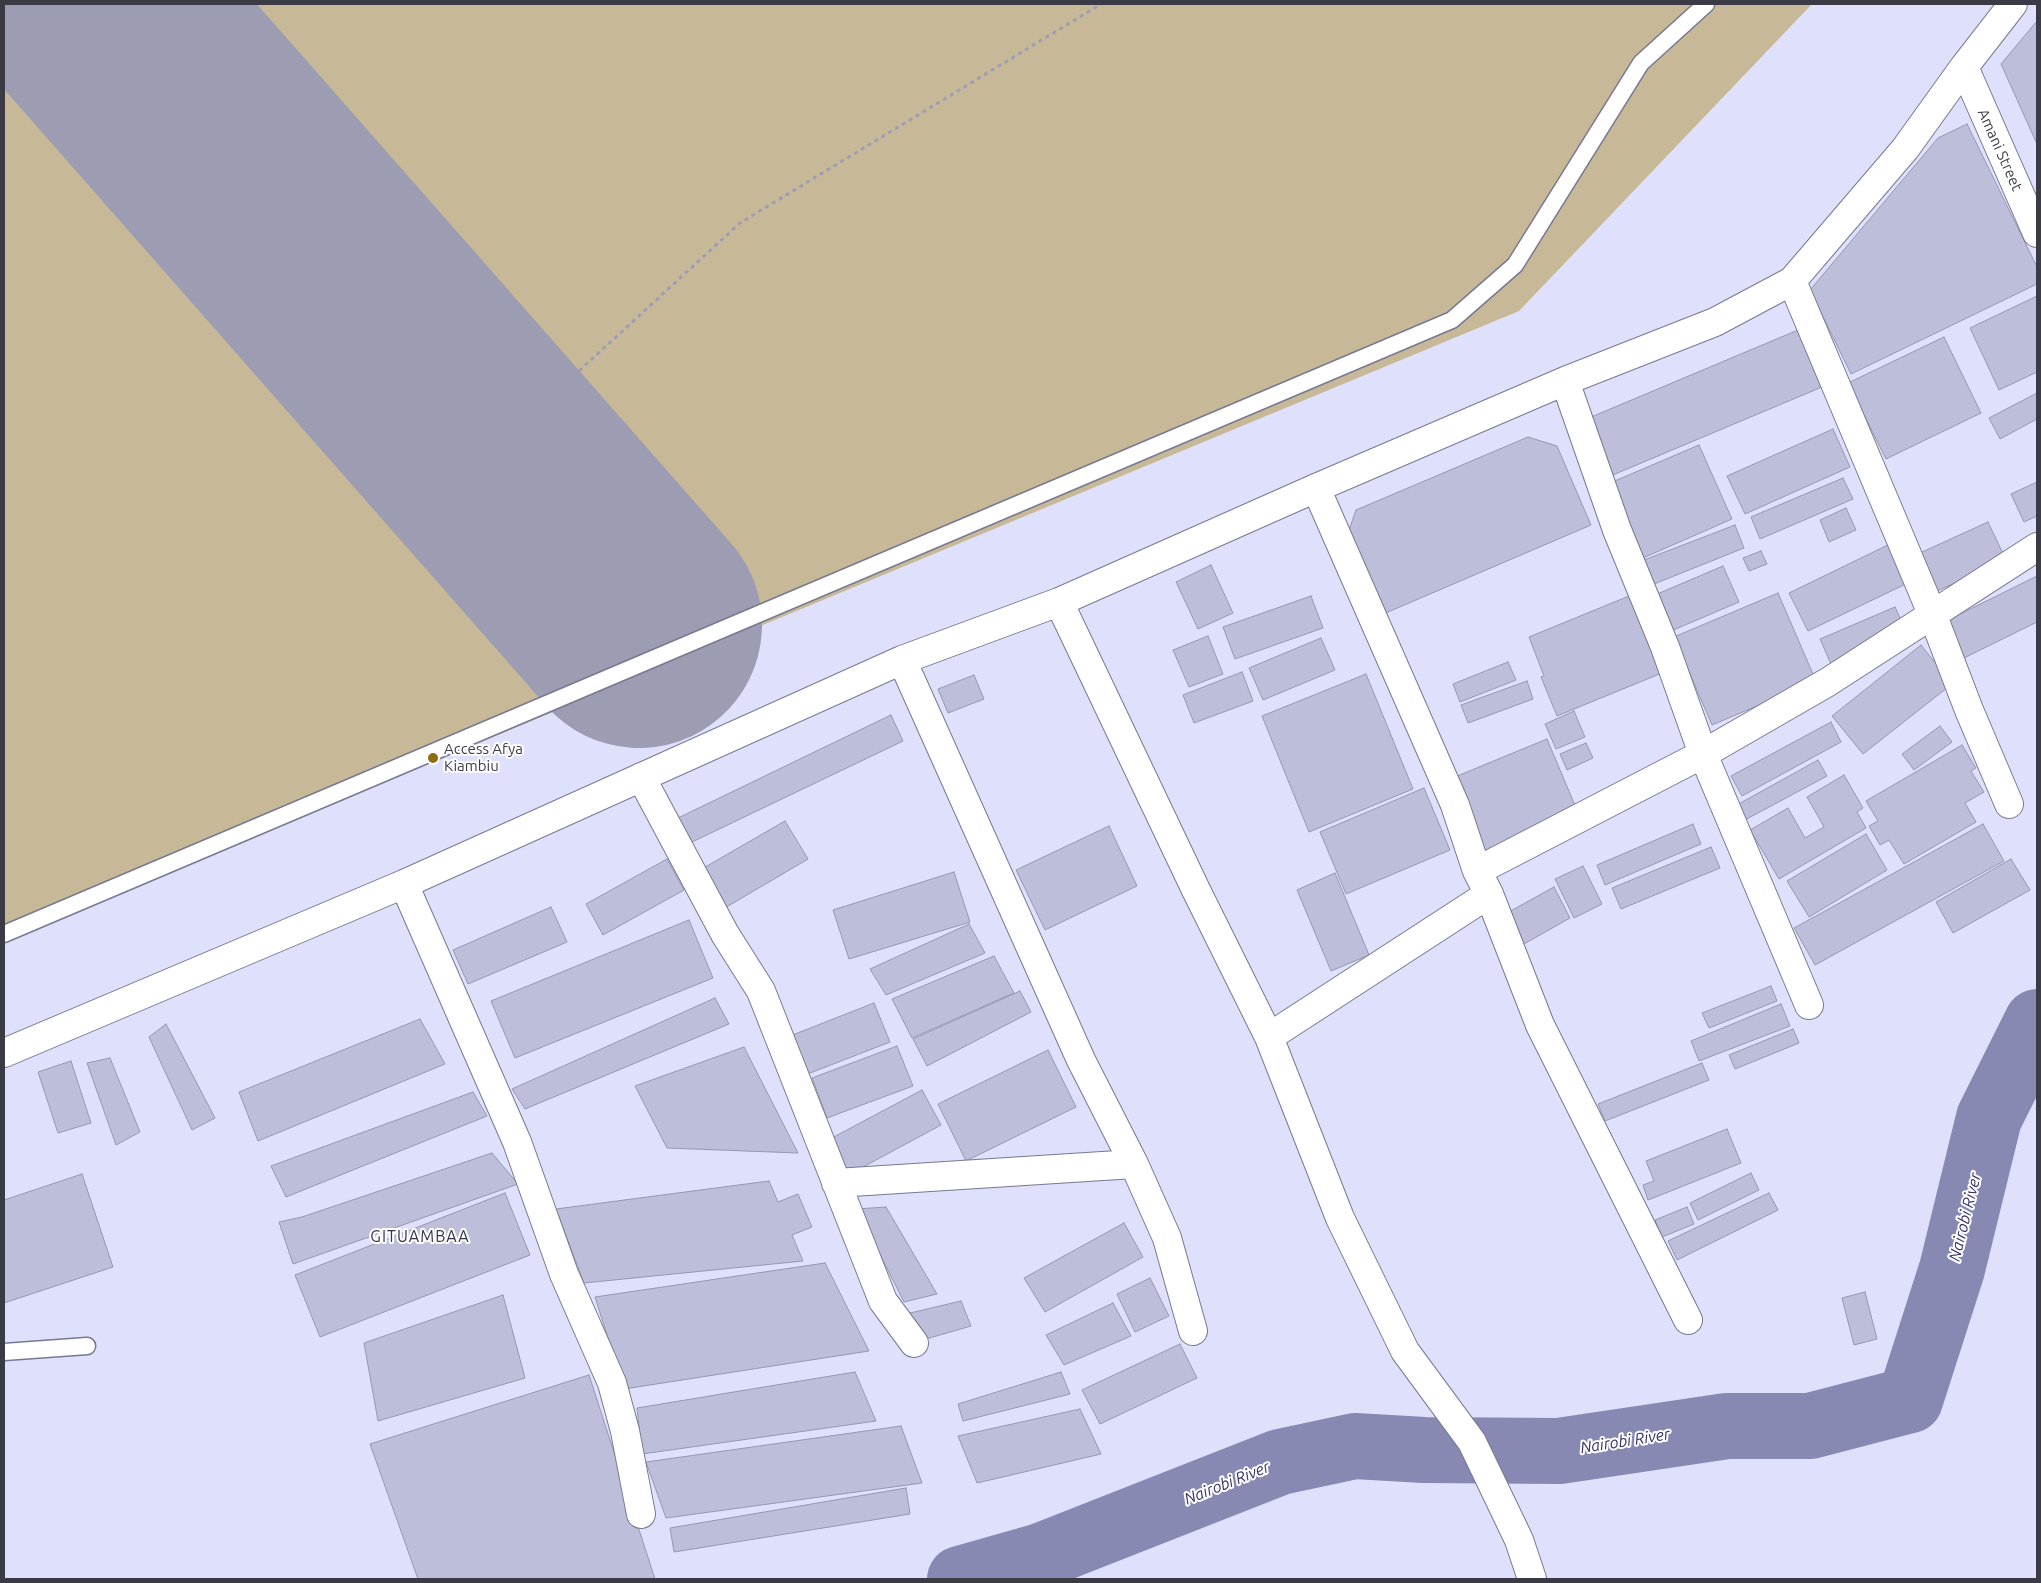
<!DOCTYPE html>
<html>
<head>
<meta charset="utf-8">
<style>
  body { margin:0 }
  #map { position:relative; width:2041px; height:1583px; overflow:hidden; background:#dee0fc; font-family:Ubuntu,sans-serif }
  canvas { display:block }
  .frame { position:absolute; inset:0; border:5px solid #3b3b46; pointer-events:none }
</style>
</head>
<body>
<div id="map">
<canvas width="2041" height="1583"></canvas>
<div class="frame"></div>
</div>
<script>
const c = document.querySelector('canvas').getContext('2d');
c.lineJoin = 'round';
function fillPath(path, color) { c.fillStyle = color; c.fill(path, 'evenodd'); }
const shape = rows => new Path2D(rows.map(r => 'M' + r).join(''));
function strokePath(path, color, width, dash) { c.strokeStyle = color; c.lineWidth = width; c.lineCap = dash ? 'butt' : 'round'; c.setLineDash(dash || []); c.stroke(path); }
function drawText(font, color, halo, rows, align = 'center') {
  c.font = font + ' Ubuntu,sans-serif'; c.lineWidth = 4; c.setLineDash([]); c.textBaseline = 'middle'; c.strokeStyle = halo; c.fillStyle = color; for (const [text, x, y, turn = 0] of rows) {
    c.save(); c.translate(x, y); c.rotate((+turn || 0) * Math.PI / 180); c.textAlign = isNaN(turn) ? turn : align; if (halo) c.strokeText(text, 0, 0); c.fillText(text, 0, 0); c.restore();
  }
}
fillPath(shape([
  [4,4,1812,4,1519,311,4,940]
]), '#c7b997');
strokePath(shape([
  [960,1579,1041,1556,1280,1462,1355,1446,1424,1450,1559,1451,1727,1426,1810,1426,1910,1400,1952,1269,1989,1118,2037,1022]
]), '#8789b3', 66);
strokePath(shape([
  [93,4,639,625]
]), '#9c9cb2', 246);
const building = shape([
  [2037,21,2037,144,2001,64,2037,21],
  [1967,124,2037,267,2037,284,1851,374,1810,290,1938,138,1967,124],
  [2037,296,2037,372,1999,390,1970,328,2037,296],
  [1798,330,1822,387,1608,477,1584,420,1798,330],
  [1944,337,1981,413,1886,459,1848,383,1944,337],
  [2037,393,2037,419,2000,439,1989,418,2037,393],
  [1833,429,1850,467,1745,514,1727,476,1833,429],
  [1528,437,1557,446,1591,525,1381,615,1347,536,1356,510,1528,437],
  [1699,445,1732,519,1643,558,1610,483,1699,445],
  [1843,478,1853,499,1760,539,1751,517,1843,478],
  [2037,482,2037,516,2024,522,2011,494,2037,482],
  [1846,508,1856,530,1829,542,1820,520,1846,508],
  [1988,522,2006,560,1937,591,1920,553,1988,522],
  [1735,525,1744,548,1654,584,1644,560,1735,525],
  [1894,542,1912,581,1808,631,1789,593,1894,542],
  [1761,551,1767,564,1749,571,1743,558,1761,551],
  [1211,565,1233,613,1198,629,1176,582,1211,565],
  [1723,566,1739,602,1671,631,1655,595,1723,566],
  [2037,576,2037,622,1962,659,1944,622,2037,576],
  [1778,593,1816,681,1712,725,1674,637,1778,593],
  [1311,596,1323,628,1235,659,1223,627,1311,596],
  [1629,596,1662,673,1557,716,1541,677,1544,676,1529,637,1629,596],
  [1895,607,1906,631,1831,664,1820,639,1895,607],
  [1208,636,1223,674,1189,687,1173,650,1208,636],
  [1321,638,1335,670,1263,700,1249,668,1321,638],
  [1921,645,1952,684,1863,754,1832,716,1921,645],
  [1508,662,1516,680,1460,702,1453,684,1508,662],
  [1242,672,1253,701,1194,723,1183,695,1242,672],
  [1366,674,1413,789,1309,832,1262,716,1366,674],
  [974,675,984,699,948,713,938,689,974,675],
  [1527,681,1533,699,1468,723,1461,705,1527,681],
  [1574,711,1585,737,1556,749,1545,724,1574,711],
  [891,715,903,741,690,843,678,818,891,715],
  [1831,722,1841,742,1742,796,1731,776,1831,722],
  [1940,726,1952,742,1914,770,1902,754,1940,726],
  [1547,739,1579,815,1482,855,1450,779,1547,739],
  [1586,743,1593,758,1567,770,1560,754,1586,743],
  [1962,745,1976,768,1971,771,1984,792,1965,803,1976,822,1904,864,1889,840,1880,845,1869,826,1878,821,1866,801,1962,745],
  [1818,760,1827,776,1743,821,1735,806,1818,760],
  [1844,775,1863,808,1857,812,1866,828,1779,879,1750,830,1788,808,1805,838,1824,827,1807,797,1844,775],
  [1424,788,1450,850,1346,894,1320,832,1424,788],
  [785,821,808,859,723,909,700,870,785,821],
  [1693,824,1701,844,1605,885,1597,865,1693,824],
  [1983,824,2004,861,1815,965,1794,928,1983,824],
  [1109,826,1137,886,1045,930,1016,870,1109,826],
  [1866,834,1887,870,1809,917,1787,881,1866,834],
  [1711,847,1720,868,1621,909,1612,888,1711,847],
  [667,859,684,890,603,935,586,904,667,859],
  [2011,859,2030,890,1953,933,1936,902,2011,859],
  [1583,866,1602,904,1574,918,1555,879,1583,866],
  [954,872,970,922,849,959,833,910,954,872],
  [1335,873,1369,955,1331,971,1297,890,1335,873],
  [1554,887,1570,918,1524,944,1507,913,1554,887],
  [551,907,567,942,468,984,453,950,551,907],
  [689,920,713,978,515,1058,491,1001,689,920],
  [969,924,985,953,886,995,870,969,969,924],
  [994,956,1014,993,912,1038,892,999,994,956],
  [1771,986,1777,1001,1709,1028,1702,1013,1771,986],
  [1020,991,1031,1012,927,1066,913,1039,1020,991],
  [715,998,729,1024,525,1109,512,1089,715,998],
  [874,1003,890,1042,805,1075,790,1036,874,1003],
  [1781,1004,1790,1026,1699,1061,1691,1041,1781,1004],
  [420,1019,445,1064,258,1141,239,1092,420,1019],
  [166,1024,215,1118,192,1130,149,1037,166,1024],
  [1793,1029,1799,1043,1735,1069,1729,1055,1793,1029],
  [897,1046,913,1086,827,1118,812,1078,897,1046],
  [744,1047,798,1153,667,1148,635,1086,744,1047],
  [1048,1050,1076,1107,966,1161,938,1104,1048,1050],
  [110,1058,140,1132,116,1145,87,1063,110,1058],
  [71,1061,91,1123,58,1133,38,1072,71,1061],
  [1702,1063,1709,1080,1605,1121,1598,1104,1702,1063],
  [922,1090,941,1125,850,1174,830,1139,922,1090],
  [473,1092,487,1116,286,1197,271,1166,473,1092],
  [1727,1129,1741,1163,1648,1200,1643,1185,1654,1181,1646,1161,1727,1129],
  [492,1153,518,1184,293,1264,279,1222,302,1217,492,1153],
  [1751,1173,1759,1190,1698,1220,1690,1203,1751,1173],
  [82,1174,113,1267,4,1303,4,1200,82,1174],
  [769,1181,778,1202,798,1194,812,1227,792,1235,803,1261,584,1283,556,1209,769,1181],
  [505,1193,530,1255,320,1337,295,1275,505,1193],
  [1769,1193,1778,1210,1677,1260,1668,1241,1769,1193],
  [886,1207,937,1294,904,1302,857,1209,886,1207],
  [1687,1207,1694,1224,1662,1237,1655,1220,1687,1207],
  [1124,1223,1143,1257,1045,1312,1024,1278,1124,1223],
  [825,1263,869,1351,624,1389,595,1297,825,1263],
  [1150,1278,1169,1316,1135,1332,1117,1294,1150,1278],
  [1865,1292,1877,1339,1854,1345,1842,1298,1865,1292],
  [503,1295,525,1378,378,1421,364,1343,503,1295],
  [961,1301,971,1326,919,1341,910,1313,961,1301],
  [1113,1303,1131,1336,1064,1365,1046,1335,1113,1303],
  [1180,1344,1197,1378,1100,1424,1082,1390,1180,1344],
  [855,1372,876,1421,642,1454,637,1408,855,1372],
  [1061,1372,1070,1394,963,1421,958,1404,1061,1372],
  [589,1375,655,1579,418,1579,370,1444,589,1375],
  [1080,1409,1101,1454,977,1483,958,1436,1080,1409],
  [901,1426,922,1483,666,1518,646,1462,901,1426],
  [906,1488,910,1514,674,1552,670,1528,906,1488]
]);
fillPath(building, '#bdbed9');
strokePath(building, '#9597b1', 1);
const service = shape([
  [4,934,1452,320,1515,265,1641,63,1706,4],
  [4,1352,87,1346]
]);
const minor = shape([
  [1964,67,2037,233],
  [1792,281,1933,616,1969,710,2009,804],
  [1565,381,1617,530,1665,647,1703,754,1809,1005],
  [1316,488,1455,805,1477,871,1489,894,1540,1025,1688,1320],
  [1059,602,1196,890,1269,1037,1340,1218,1405,1351,1472,1442,1519,1540,1532,1579],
  [902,660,1081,1060,1134,1164,1167,1238,1193,1331],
  [641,777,725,934,761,991,883,1301,914,1343],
  [1477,871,1703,754,1828,682,2037,547],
  [404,884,517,1142,564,1274,612,1383,625,1431,641,1514],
  [1269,1037,1489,894],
  [4,1053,404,884,902,660,1059,602,1316,488,1565,381,1715,322,1792,281,1905,149,1964,67,2013,4],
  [836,1183,1134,1164]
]);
strokePath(service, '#777991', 19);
strokePath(minor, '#777991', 30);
strokePath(shape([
  [463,425,580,370,740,223,1101,4]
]), '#9d9eb4', 3, [4, 4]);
strokePath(service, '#fff', 16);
strokePath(minor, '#fff', 28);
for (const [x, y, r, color] of [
  [433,758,6,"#8c6d0f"]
]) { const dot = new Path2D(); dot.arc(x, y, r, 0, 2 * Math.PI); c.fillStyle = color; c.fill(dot); strokePath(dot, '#fff', 2); }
drawText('15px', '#3b3b46', '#fff', [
  ["Amani Street",2000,150,66]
]);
drawText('15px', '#3b3b46', '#fff', [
  ["Access Afya",444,749],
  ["Kiambiu",444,766]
], 'left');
drawText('italic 16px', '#343268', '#fff', [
  ["Nairobi River",1965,1217,-76],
  ["Nairobi River",1625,1441,-9],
  ["Nairobi River",1227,1483,-22]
]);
c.letterSpacing = '1px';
drawText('16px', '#35364b', '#fff', [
  ["GITUAMBAA",420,1237]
]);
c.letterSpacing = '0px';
</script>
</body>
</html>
